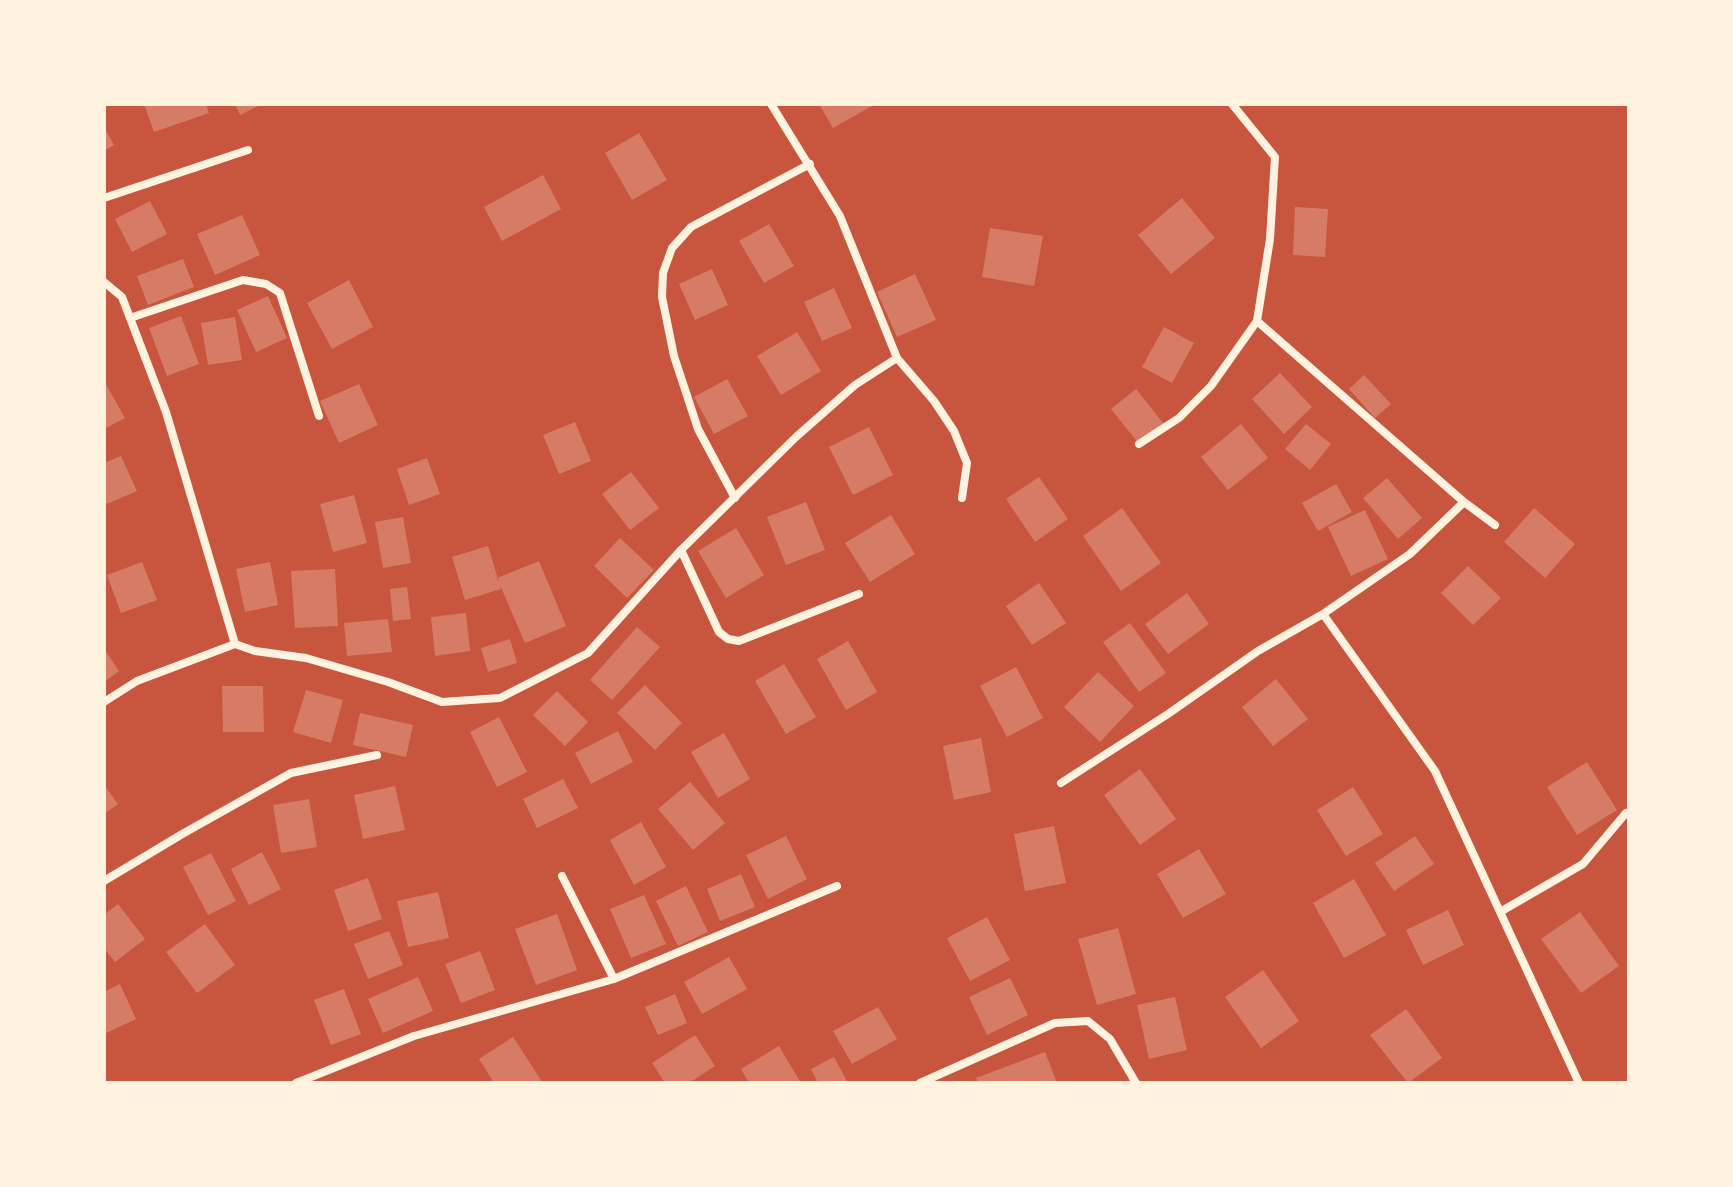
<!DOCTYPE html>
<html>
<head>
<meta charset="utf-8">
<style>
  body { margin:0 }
  #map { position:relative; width:1733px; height:1187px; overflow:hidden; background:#c8553d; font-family:"Source Serif 4",serif }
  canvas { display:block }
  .frame { position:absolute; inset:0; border:106px solid #fff3e0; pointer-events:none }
</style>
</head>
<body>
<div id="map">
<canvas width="1733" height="1187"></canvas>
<div class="frame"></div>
</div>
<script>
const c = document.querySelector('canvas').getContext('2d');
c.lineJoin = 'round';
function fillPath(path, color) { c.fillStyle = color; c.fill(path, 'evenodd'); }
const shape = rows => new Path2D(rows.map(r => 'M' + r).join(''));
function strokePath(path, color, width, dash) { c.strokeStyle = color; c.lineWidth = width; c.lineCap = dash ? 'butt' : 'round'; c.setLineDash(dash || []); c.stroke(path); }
fillPath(shape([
  [144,104,206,104,209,113,154,132],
  [235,104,262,104,240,115],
  [819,104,871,104,872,106,833,128],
  [104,127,114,145,104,151],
  [639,133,667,180,632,200,605,153],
  [543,175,561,209,502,241,484,207],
  [1182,198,1215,238,1171,274,1138,235],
  [150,201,167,234,132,252,115,219],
  [1295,207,1328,209,1325,257,1293,255],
  [242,215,260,255,215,275,197,234],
  [769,224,794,266,764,283,739,241],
  [990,228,1043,236,1034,286,982,277],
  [183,259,194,287,148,305,137,276],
  [712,269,728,305,695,320,679,284],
  [915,274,936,320,897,337,877,292],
  [349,280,373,327,332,349,307,303],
  [834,288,852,328,822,341,804,302],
  [268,296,287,338,256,352,237,310],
  [181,316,199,364,167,376,149,328],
  [235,317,242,360,208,365,201,323],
  [1164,327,1194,343,1172,383,1142,367],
  [797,332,821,371,781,395,757,356],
  [1280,373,1312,407,1284,434,1252,399],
  [1364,375,1391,404,1375,418,1349,389],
  [727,379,748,416,714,434,694,397],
  [104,381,125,418,104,429],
  [359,384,378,425,339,443,320,401],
  [1136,389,1164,424,1139,444,1111,409],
  [575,422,591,461,559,474,543,435],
  [1241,424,1268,458,1228,490,1201,457],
  [1306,424,1331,444,1310,470,1285,449],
  [869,427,893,475,853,495,829,447],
  [121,456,137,491,104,505,104,463],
  [427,458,440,494,409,505,397,469],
  [631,472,659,508,630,530,602,494],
  [1039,477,1068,519,1035,542,1006,499],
  [1387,478,1422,518,1398,539,1363,498],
  [1336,484,1352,512,1318,531,1302,503],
  [354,495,367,543,333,552,320,504],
  [806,502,825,550,786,565,767,517],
  [1122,508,1161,563,1121,591,1083,536],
  [1534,508,1575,544,1545,578,1504,542],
  [1365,510,1388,559,1351,576,1328,527],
  [891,515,915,554,870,582,845,543],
  [403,517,411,563,383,568,375,522],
  [736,528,764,575,726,598,698,551],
  [620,538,654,570,627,598,594,566],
  [488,546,501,589,465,600,452,557],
  [539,561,566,626,525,643,497,578],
  [142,562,157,600,121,613,107,575],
  [270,562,278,605,245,612,236,569],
  [1468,566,1501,598,1473,625,1441,593],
  [335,569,338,626,295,628,291,571],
  [1039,583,1066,623,1032,645,1006,606],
  [407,587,411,619,393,621,390,589],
  [1187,593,1209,624,1168,654,1145,624],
  [466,613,470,651,435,656,431,617],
  [388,619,392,652,347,656,344,623],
  [1130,623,1166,673,1139,692,1103,642],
  [637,627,660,647,612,700,590,680],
  [510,639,517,663,488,672,481,648],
  [848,641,877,692,846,710,817,659],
  [104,649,119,671,104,682],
  [784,664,816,717,786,734,755,681],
  [1016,667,1043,718,1007,737,980,686],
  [1098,672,1134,706,1100,742,1064,707],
  [1276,679,1308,719,1273,746,1242,707],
  [645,685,682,723,655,750,617,713],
  [222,686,263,686,264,732,223,732],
  [306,690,343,700,331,743,293,732],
  [557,691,588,722,565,746,533,715],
  [360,713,413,725,406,757,353,745],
  [499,717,527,772,497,787,470,732],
  [618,731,633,762,591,784,575,753],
  [724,733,750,779,718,798,691,752],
  [981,738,991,792,954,800,943,746],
  [1587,762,1617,810,1577,835,1547,787],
  [1140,769,1176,819,1140,845,1104,795],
  [563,779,578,808,537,828,523,799],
  [690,782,725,823,693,850,658,809],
  [104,785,118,804,104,814],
  [395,786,405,830,363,839,354,795],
  [1353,787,1383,834,1346,856,1317,810],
  [309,799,317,847,281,853,273,805],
  [641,822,666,867,634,885,610,840],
  [1054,826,1066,883,1025,891,1014,834],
  [786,836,807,879,768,899,746,855],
  [1415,836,1434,864,1394,891,1375,863],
  [1199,849,1226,894,1183,918,1157,874],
  [262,852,281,889,249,905,231,869],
  [211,853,236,901,208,915,183,867],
  [741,874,755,907,720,921,707,889],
  [368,878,382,919,348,931,334,890],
  [1354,879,1386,935,1344,958,1313,903],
  [686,886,708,932,678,946,656,901],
  [438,892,449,938,408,947,397,901],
  [644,895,666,944,631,958,610,909],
  [118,904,145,939,115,962,104,948,104,915],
  [1448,910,1464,945,1423,965,1406,930],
  [1580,912,1619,966,1581,993,1541,939],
  [557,914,577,970,536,985,515,929],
  [987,917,1010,960,970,981,947,938],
  [205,924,235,965,197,993,166,952],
  [1118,928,1136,994,1097,1005,1078,939],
  [389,931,403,965,368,979,354,944],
  [480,951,495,990,461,1003,445,964],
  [729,957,747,989,702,1014,684,982],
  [1263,970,1299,1021,1261,1048,1225,997],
  [418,977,433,1011,383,1033,368,999],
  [1010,978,1028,1015,987,1035,969,997],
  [120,984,136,1019,104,1034,104,992],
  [344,989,361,1034,331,1045,314,1000],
  [675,994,687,1023,658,1035,645,1007],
  [1175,997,1187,1050,1149,1059,1137,1005],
  [878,1007,897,1039,852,1064,833,1031],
  [1406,1009,1442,1058,1408,1083,1370,1035],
  [695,1035,715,1066,689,1083,665,1083,652,1063],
  [513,1037,543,1083,494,1083,479,1059],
  [779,1046,801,1083,749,1083,741,1069],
  [1045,1052,1057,1083,978,1083,976,1078],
  [834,1057,848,1083,818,1083,811,1069]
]), '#d67c66');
strokePath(shape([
  [771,104,840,216,897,358,934,401,954,431,967,463,962,498],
  [104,198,248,150],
  [104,282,122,297,166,412,235,644],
  [130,318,243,280,266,284,280,293,319,416],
  [1257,321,1464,502,1495,525],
  [1139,444,1179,418,1211,386,1257,321,1270,239,1275,157,1232,104],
  [735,498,698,429,674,356,662,297,663,273,672,248,691,227,810,164],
  [681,550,719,632,728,639,739,641,859,594],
  [1323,614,1435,771,1579,1083],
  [104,702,137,681,235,644,255,651,306,658,388,682,442,702,500,698,588,653,681,550,796,437,855,385,897,358],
  [1061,783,1168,714,1258,651,1323,614,1410,554,1464,502],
  [562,876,614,979],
  [104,881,184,833,291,773,377,755],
  [1500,912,1583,864,1626,813],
  [296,1083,414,1036,614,979,837,886],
  [920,1083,1055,1023,1088,1021,1110,1039,1136,1083]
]), '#fff3e0', 8);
</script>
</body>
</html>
